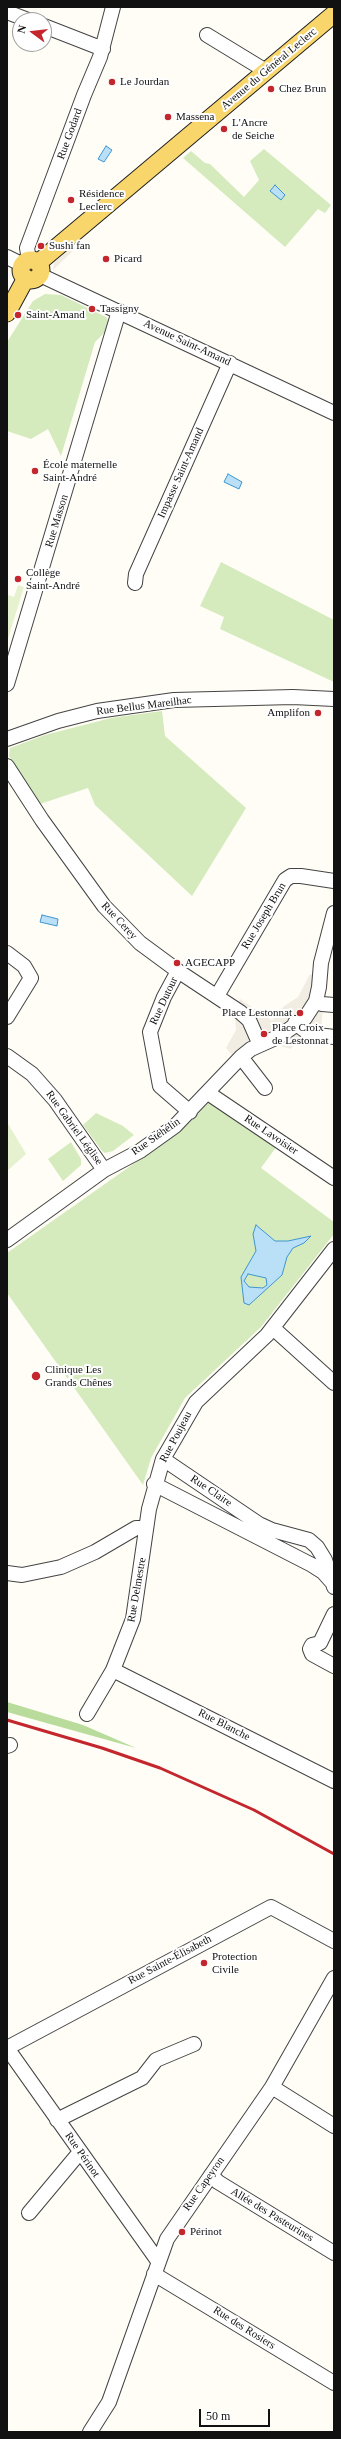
<!DOCTYPE html>
<html>
<head>
<meta charset="utf-8">
<style>
  body { margin:0 }
  #map { position:relative; width:341px; height:2439px; overflow:hidden; background:#fffdf5; font-family:"Times New Roman",serif }
  canvas { display:block }
  .frame { position:absolute; inset:0; border:8px solid #111; pointer-events:none }
  .north { position:absolute; left:12px; top:12px; width:40px; height:40px; box-sizing:border-box; background:#fff; border:1px solid #a0a0a0; border-radius:50%; rotate:285deg; font-size:11px; font-weight:700; line-height:16px; text-align:center; color:#111 }
  .north::after { content:''; display:block; margin:auto; width:14px; height:18px; background:#c4262e; clip-path:polygon(50% 0,100% 100%,50% 72%,0 100%) }
  .scale { position:absolute; left:199px; top:2409px; width:71px; height:18px; box-sizing:border-box; border:2px solid #111; border-top:0; padding-left:5px; font-size:12px; line-height:14px; white-space:nowrap; color:#111; -webkit-text-stroke:3px #fff; paint-order:stroke }
</style>
</head>
<body>
<div id="map">
<canvas width="341" height="2439"></canvas>
<div class="frame"></div>
<div class="north">N</div>
<div class="scale">50 m</div>
</div>
<script>
const c = document.querySelector('canvas').getContext('2d');
c.lineJoin = 'round';
function fillPath(path, color) { c.fillStyle = color; c.fill(path, 'evenodd'); }
const shape = rows => new Path2D(rows.map(r => 'M' + r).join(''));
function strokePath(path, color, width, dash) { c.strokeStyle = color; c.lineWidth = width; c.lineCap = dash ? 'butt' : 'round'; c.setLineDash(dash || []); c.stroke(path); }
function drawText(font, color, halo, rows, align = 'center') {
  c.font = font + ' "Times New Roman",serif'; c.lineWidth = 4; c.setLineDash([]); c.textBaseline = 'middle'; c.strokeStyle = halo; c.fillStyle = color; for (const [text, x, y, turn = 0] of rows) {
    c.save(); c.translate(x, y); c.rotate((+turn || 0) * Math.PI / 180); c.textAlign = isNaN(turn) ? turn : align; if (halo) c.strokeText(text, 0, 0); c.fillText(text, 0, 0); c.restore();
  }
}
fillPath(shape([
  [264,149,331,205,325,213,318,209,285,247,183,158,191,151,205,163,210,164,244,197,259,180,250,161],
  [45,294,61,295,106,317,108,320,106,331,95,342,61,456,48,429,31,439,7,431,7,342,33,301],
  [221,562,334,620,334,682,220,629,224,617,200,606],
  [162,711,165,736,246,808,192,896,95,805,88,788,40,804,9,756,10,748,45,735,111,718],
  [208,1103,212,1103,277,1146,261,1168,334,1222,334,1234,261,1327,185,1398,151,1458,143,1485,7,1293,7,1253,156,1148,164,1139,193,1119],
  [96,1113,123,1126,134,1135,113,1151,105,1153,102,1151,83,1125],
  [71,1142,81,1159,81,1165,63,1181,48,1159]
]), '#d5ebbd');
fillPath(shape([
  [7,1702,83,1725,136,1748,7,1712]
]), '#b9dc9c');
fillPath(shape([
  [18,585,24,587,7,642,7,599,8,595,14,597],
  [7,1122,26,1154,7,1171]
]), '#e6f2cf');
fillPath(shape([
  [72,246,75,249,53,270,54,263],
  [310,974,326,977,320,1040,299,1037,291,1049,277,1045,240,1064,226,1048,236,1030,235,1018,231,1015,240,999,291,1033,272,1020,284,1006,298,997]
]), '#f1ede2');
const water = shape([
  [106,146,112,150,104,162,98,159,106,146],
  [275,185,285,195,281,200,270,191,275,185],
  [228,474,242,482,239,489,224,482,228,474],
  [42,915,58,919,57,926,40,922,42,915],
  [256,1225,275,1241,288,1241,311,1236,304,1243,293,1248,287,1257,282,1275,249,1305,244,1303,241,1277,256,1251,253,1234,256,1225],
  [248,1274,266,1278,267,1285,263,1288,249,1287,244,1281,248,1274]
]);
fillPath(water, '#b9e0f7');
strokePath(water, '#3f96cf', 1);
const minor = shape([
  [7,12,28,20],
  [44,26,103,49],
  [207,35,266,71],
  [7,257,23,265],
  [29,260,27,248,84,95,100,57,113,7],
  [40,275,334,413],
  [135,583,136,574,230,363],
  [7,684,119,311],
  [7,739,58,721,97,711,174,700,293,697,334,699],
  [7,766,42,820,104,906,140,943,178,971,240,1012,249,1020,260,1045],
  [7,953,24,966,31,978,7,1017],
  [178,971,164,997,150,1032,160,1086,190,1112],
  [217,996,285,880,291,876,301,876,334,881],
  [316,1001,322,1004,334,1005],
  [295,1023,310,1034,334,1037],
  [7,1056,32,1074,55,1100,104,1170],
  [241,1057,265,1088],
  [208,1093,334,1178],
  [7,1240,104,1170,140,1151,175,1126,241,1057,251,1049,280,1036,305,1018,316,1001,319,987,321,963,334,913],
  [273,1328,334,1383],
  [163,1459,259,1524,272,1530,309,1540,317,1547,325,1560,334,1587],
  [154,1484,312,1565,323,1572,331,1581],
  [7,1573,22,1575,61,1567,95,1552,136,1528,146,1528],
  [334,1614,320,1643,312,1645,310,1649,312,1654,334,1666],
  [113,1670,334,1781],
  [87,1714,113,1670,133,1619,149,1509,163,1459,196,1402,267,1335,334,1249],
  [7,1746,10,1745],
  [7,2048,271,1907,334,1941],
  [7,2048,158,2261],
  [272,2087,334,2126],
  [57,2120,142,2078,156,2060,194,2044],
  [211,2175,218,2182,334,2253],
  [29,2213,80,2152],
  [154,2274,334,2383],
  [90,2432,109,2402,167,2239,272,2087,334,1978]
]);
const major = shape([
  '21 270a10 10 0 1 1 20 0a10 10 0 1 1-20 0Z',
  [38,263,334,14],
  [7,313,26,278]
]);
strokePath(minor, '#444', 16);
strokePath(major, '#222', 19);
strokePath(minor, '#fff', 14);
strokePath(major, '#f9d66b', 17);
strokePath(shape([
  [7,1720,102,1748,160,1768,254,1810,334,1854]
]), '#c4262e', 3);
for (const [x, y, r, color] of [
  [112,82,4,"#c4262e"],
  [271,89,4,"#c4262e"],
  [168,117,4,"#c4262e"],
  [224,129,4,"#c4262e"],
  [71,200,4,"#c4262e"],
  [41,246,4,"#c4262e"],
  [106,259,4,"#c4262e"],
  [92,309,4,"#c4262e"],
  [18,315,4,"#c4262e"],
  [35,471,4,"#c4262e"],
  [18,579,4,"#c4262e"],
  [318,713,4,"#c4262e"],
  [177,963,4,"#c4262e"],
  [300,1013,4,"#c4262e"],
  [264,1034,4,"#c4262e"],
  [36,1376,5,"#c4262e"],
  [204,1963,4,"#c4262e"],
  [182,2232,4,"#c4262e"]
]) { const dot = new Path2D(); dot.arc(x, y, r, 0, 2 * Math.PI); c.fillStyle = color; c.fill(dot); strokePath(dot, '#fff', 1.5); }
drawText('11px', '#111', '#fff', [
  ["Avenue du Général Leclerc",269,69,-40],
  ["Rue Godard",70,134,-70],
  ["Avenue Saint-Amand",187,343,25],
  ["Impasse Saint-Amand",181,473,-66],
  ["Rue Masson",57,521,-73],
  ["Rue Bellus Mareilhac",144,706,-7],
  ["Rue Joseph Brun",264,916,-59],
  ["Rue Cerey",119,921,47],
  ["Rue Dutour",164,1001,-65],
  ["Rue Gabriel Léglise",74,1128,54],
  ["Rue Lavoisier",271,1135,34],
  ["Rue Stéhélin",156,1137,-35],
  ["Rue Poujeau",176,1437,-62],
  ["Rue Claire",211,1491,34],
  ["Rue Delmestre",137,1590,-80],
  ["Rue Blanche",224,1725,27],
  ["Rue Sainte-Élisabeth",170,1960,-28],
  ["Rue Périnot",82,2155,55],
  ["Rue Capeyron",204,2184,-55],
  ["Allée des Pasteurines",272,2215,31],
  ["Rue des Rosiers",244,2328,32]
]);
drawText('11px', '#111', '#fff', [
  ["Le Jourdan",120,82],
  ["Chez Brun",279,89],
  ["Massena",176,117],
  ["L'Ancre",232,123],
  ["de Seiche",232,136],
  ["Résidence",79,194],
  ["Leclerc",79,207],
  ["Sushi fan",49,246],
  ["Picard",114,259],
  ["Tassigny",100,309],
  ["Saint-Amand",26,315],
  ["École maternelle",43,465],
  ["Saint-André",43,478],
  ["Collège",26,573],
  ["Saint-André",26,586],
  ["Amplifon",310,713,"right"],
  ["AGECAPP",185,963],
  ["Place Lestonnat",292,1013,"right"],
  ["Place Croix",272,1028],
  ["de Lestonnat",272,1041],
  ["Clinique Les",45,1370],
  ["Grands Chênes",45,1383],
  ["Protection",212,1957],
  ["Civile",212,1970],
  ["Périnot",190,2232]
], 'left');
</script>
</body>
</html>
